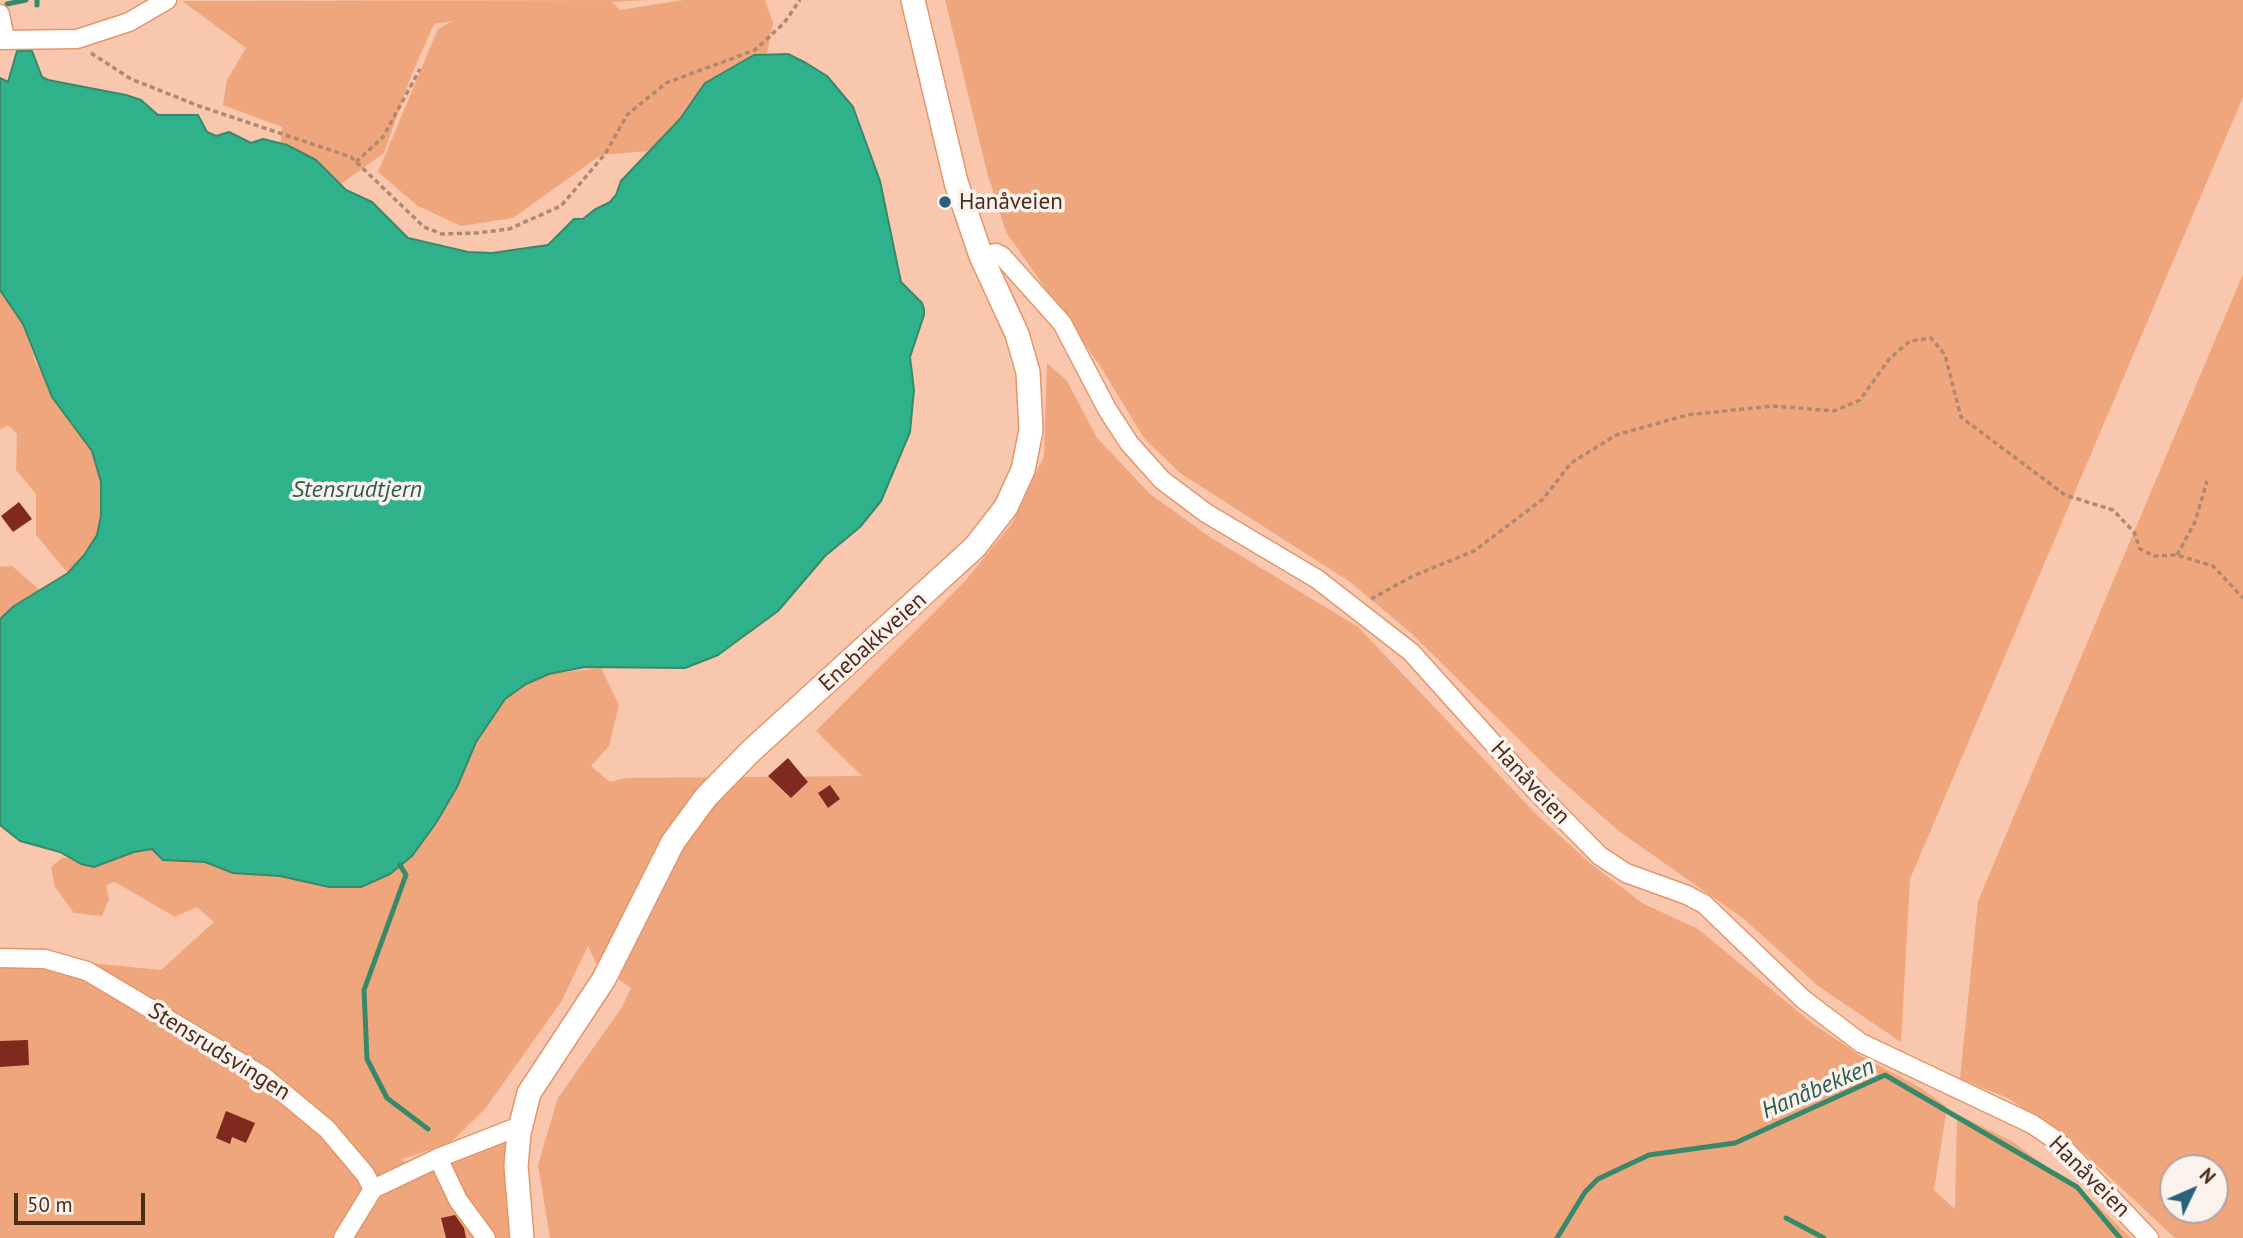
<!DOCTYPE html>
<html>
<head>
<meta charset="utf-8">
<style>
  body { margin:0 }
  #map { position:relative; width:2243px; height:1238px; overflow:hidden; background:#f8c7ad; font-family:"PT Sans",sans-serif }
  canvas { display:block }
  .north { position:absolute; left:2159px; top:1154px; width:70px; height:70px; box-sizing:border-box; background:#fbf2ee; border:2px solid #b5a399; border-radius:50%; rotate:46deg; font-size:19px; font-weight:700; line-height:28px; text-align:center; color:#4c2c1a }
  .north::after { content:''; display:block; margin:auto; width:24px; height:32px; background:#28627b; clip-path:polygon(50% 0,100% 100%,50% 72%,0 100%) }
  .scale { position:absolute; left:14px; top:1193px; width:131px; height:32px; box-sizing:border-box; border:4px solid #4c2c1a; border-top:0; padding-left:9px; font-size:21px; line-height:24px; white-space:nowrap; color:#4c2c1a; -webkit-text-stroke:5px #fbf2ee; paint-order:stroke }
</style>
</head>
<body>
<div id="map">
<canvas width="2243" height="1238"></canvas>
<div class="north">N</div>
<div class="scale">50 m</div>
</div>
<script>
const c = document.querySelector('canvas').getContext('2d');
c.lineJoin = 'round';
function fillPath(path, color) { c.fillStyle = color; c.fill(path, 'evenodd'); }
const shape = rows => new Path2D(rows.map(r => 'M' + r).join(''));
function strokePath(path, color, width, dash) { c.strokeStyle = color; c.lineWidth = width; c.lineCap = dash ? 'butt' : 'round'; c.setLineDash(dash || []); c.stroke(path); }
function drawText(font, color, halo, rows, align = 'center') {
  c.font = font + ' "PT Sans",sans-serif'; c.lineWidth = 7; c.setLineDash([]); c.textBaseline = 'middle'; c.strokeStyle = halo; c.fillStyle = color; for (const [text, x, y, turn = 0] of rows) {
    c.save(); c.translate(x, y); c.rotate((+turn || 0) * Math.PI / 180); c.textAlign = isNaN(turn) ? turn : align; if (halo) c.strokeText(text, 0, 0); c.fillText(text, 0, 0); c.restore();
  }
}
fillPath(shape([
  [649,0,612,2,620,10,684,0,765,0,773,23,767,53,754,55,705,83,680,119,648,151,601,155,513,218,461,226,418,206,378,172,438,29,453,21,434,24,411,76,384,153,334,189,280,151,282,127,223,105,227,80,246,48,182,1],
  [945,0,2243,0,2243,97,1910,879,1901,1042,1818,986,1744,919,1620,832,1556,776,1411,633,1350,582,1180,473,1144,438,1102,369,1006,232,987,172],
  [2243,274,2243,1238,2175,1238,2072,1142,2008,1098,1960,1079,1978,901],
  [2173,1168,2215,1168,2215,1210,2173,1210],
  [0,290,23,324,36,363,92,451,101,482,101,516,97,535,68,573,36,535,36,494,16,470,17,434,8,425,0,430],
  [1047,363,1067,381,1097,438,1150,494,1210,537,1358,627,1537,815,1590,863,1642,903,1698,929,1812,1023,1859,1055,1921,1088,1947,1107,1934,1190,1955,1209,1957,1114,2013,1142,2096,1204,2131,1238,550,1238,538,1165,558,1098,622,1007,631,988,596,963,588,946,561,1002,485,1109,450,1143,400,1160,419,1165,444,1165,469,1155,514,1118,505,1178,521,1238,0,1238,0,954,161,970,214,922,197,907,175,917,115,882,106,885,109,899,102,916,74,913,55,887,51,867,62,858,74,858,81,864,152,849,175,861,205,862,233,873,280,876,390,874,412,856,436,823,457,787,476,742,505,699,526,684,549,674,601,668,619,705,609,746,591,766,610,782,626,778,862,776,816,731,966,580,1013,522,1044,456],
  [12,566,41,591,14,606,0,619,0,567]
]), '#f0a67d');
const water = shape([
  [17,51,32,51,42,77,48,80,126,95,141,100,158,115,198,115,207,132,216,136,229,132,251,143,263,139,287,145,316,160,346,190,372,202,408,238,468,252,492,253,548,245,574,219,583,219,594,210,610,202,616,195,621,181,680,119,705,83,754,55,788,54,806,63,827,76,853,107,880,181,901,282,922,303,924,309,924,315,910,357,914,390,910,432,881,501,860,527,825,556,778,611,718,655,685,668,585,667,549,674,526,684,505,699,476,742,457,787,436,823,412,856,390,874,361,887,329,887,280,876,233,873,205,862,163,860,152,849,134,852,94,867,81,864,60,852,20,841,0,825,0,619,14,606,68,573,84,555,97,535,101,516,101,482,92,451,52,397,23,324,0,290,0,78,8,82,17,51]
]);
fillPath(water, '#2fb18c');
strokePath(water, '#38896a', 2);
strokePath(shape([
  [7,4,26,0],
  [37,5,37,0],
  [400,865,406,875,364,990,367,1059,387,1098,428,1129],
  [1786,1218,1824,1238],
  [1557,1238,1585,1192,1598,1179,1649,1155,1735,1143,1885,1075,2077,1187,2120,1238]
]), '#38896a', 5);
fillPath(shape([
  [19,502,32,519,13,532,1,516],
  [788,758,808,782,791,798,768,776],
  [830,785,840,799,828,808,818,793],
  [28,1040,29,1065,0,1067,0,1041],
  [226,1111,255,1123,246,1143,232,1137,230,1144,216,1138],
  [455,1215,464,1228,466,1238,446,1238,441,1218]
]), '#80291f');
const minor = shape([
  [0,14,5,39],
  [0,40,77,39,129,22,167,0],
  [981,256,996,253,1002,256,1062,323,1107,409,1129,443,1162,480,1206,513,1317,579,1411,652,1535,790,1600,856,1626,873,1687,895,1704,904,1803,999,1861,1043,2032,1124,2057,1141,2149,1238],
  [0,958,45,959,87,971,263,1076,327,1129,365,1174,373,1189],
  [438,1158,458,1200,486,1238],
  [343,1238,373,1189,438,1158,520,1126]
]);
const major = shape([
  [522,1238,516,1166,519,1133,529,1093,604,979,673,842,706,797,751,751,975,547,1006,507,1023,470,1031,430,1028,372,1017,334,981,256,956,182,913,0]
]);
strokePath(minor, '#e3966b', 21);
strokePath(major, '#e3966b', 26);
strokePath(shape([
  [91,53,131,79,199,106,351,157,424,227,442,234,477,233,509,229,561,206,605,154,627,115,666,83,755,50,784,23,800,0],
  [356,162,383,137,420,69],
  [2177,555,2195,522,2207,481],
  [1371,599,1413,576,1474,551,1543,499,1571,463,1616,435,1687,415,1772,406,1834,411,1860,400,1890,358,1910,341,1931,338,1945,355,1961,417,2065,495,2113,510,2134,532,2140,549,2154,556,2177,555,2213,566,2243,598]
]), '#b18770', 3.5, [5, 3.5]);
strokePath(minor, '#fff', 18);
strokePath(major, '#fff', 23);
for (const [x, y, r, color] of [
  [945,202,7,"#28627b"]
]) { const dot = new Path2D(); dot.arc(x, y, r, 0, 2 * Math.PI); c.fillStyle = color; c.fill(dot); strokePath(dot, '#fbf2ee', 2.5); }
drawText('23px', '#4c2c1a', '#fbf2ee', [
  ["Hanåveien",959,202]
], 'left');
drawText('23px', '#4c2c1a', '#fbf2ee', [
  ["Enebakkveien",873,642,-42],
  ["Hanåveien",1530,783,47],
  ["Stensrudsvingen",219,1052,32],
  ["Hanåveien",2089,1177,45]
]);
drawText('italic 24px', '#2b5c4c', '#fbf2ee', [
  ["Stensrudtjern",357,490],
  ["Hanåbekken",1818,1089,-23]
]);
</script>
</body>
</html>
